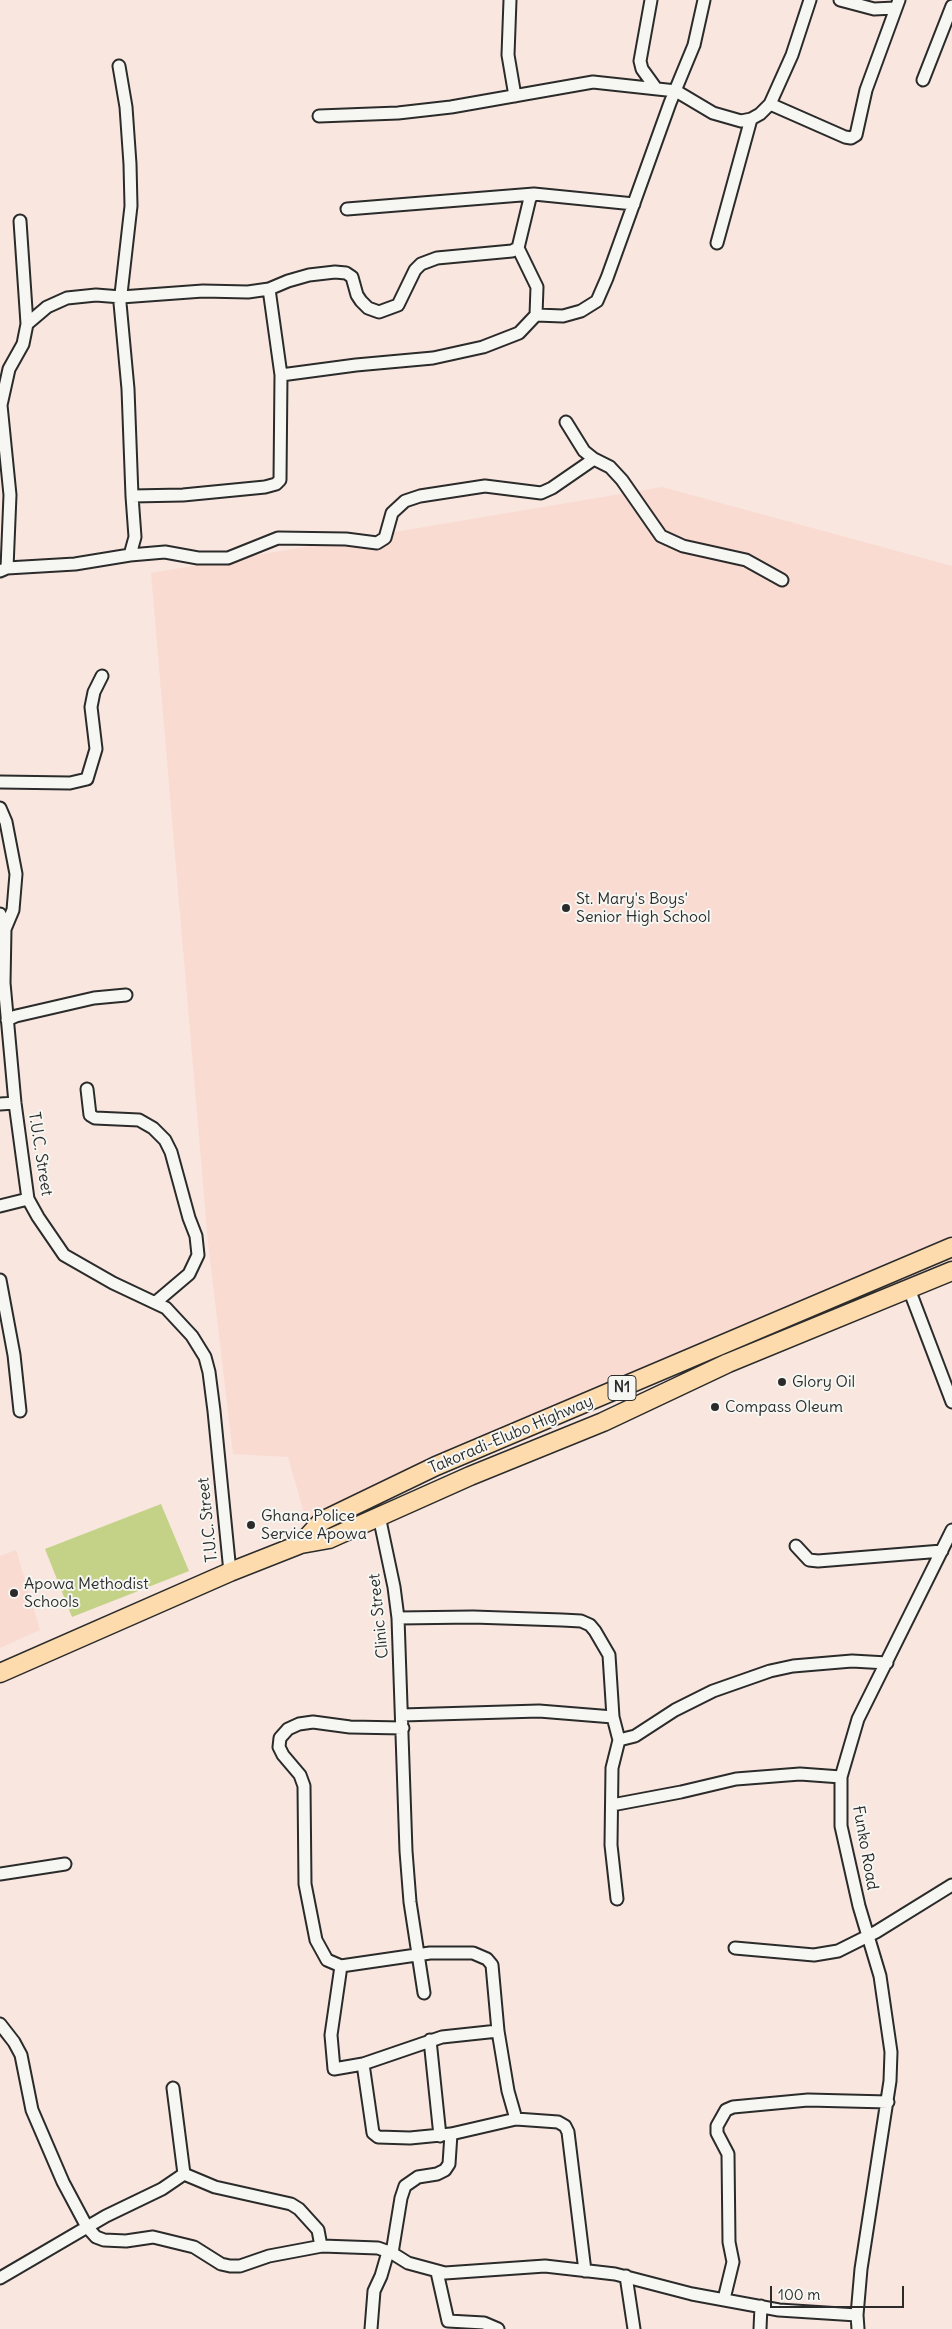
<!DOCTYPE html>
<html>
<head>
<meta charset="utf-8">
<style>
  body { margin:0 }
  #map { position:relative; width:952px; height:2329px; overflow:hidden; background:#f8e6df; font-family:Delius,sans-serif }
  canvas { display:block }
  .scale { position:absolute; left:770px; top:2286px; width:134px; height:22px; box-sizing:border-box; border:2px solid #2b2b2b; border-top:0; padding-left:6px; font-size:15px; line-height:18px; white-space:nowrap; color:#2b2b2b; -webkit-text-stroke:4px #f6f6f2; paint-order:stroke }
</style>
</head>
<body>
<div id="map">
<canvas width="952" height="2329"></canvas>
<div class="scale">100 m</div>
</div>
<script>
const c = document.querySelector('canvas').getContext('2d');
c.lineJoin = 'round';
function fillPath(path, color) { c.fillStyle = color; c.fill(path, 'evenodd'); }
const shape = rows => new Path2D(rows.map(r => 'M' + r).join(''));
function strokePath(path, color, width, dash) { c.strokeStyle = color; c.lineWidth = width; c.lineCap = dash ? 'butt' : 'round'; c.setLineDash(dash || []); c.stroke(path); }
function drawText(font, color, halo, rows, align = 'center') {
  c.font = font + ' Delius,sans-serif'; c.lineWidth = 4; c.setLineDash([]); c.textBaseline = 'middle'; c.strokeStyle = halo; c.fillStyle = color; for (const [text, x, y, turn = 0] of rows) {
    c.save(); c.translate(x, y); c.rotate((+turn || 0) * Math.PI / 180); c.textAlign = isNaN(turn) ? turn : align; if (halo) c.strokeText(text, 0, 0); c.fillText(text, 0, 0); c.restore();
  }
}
fillPath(shape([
  [662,487,952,566,952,1262,307,1523,288,1457,233,1454,208,1242,151,573],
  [16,1550,40,1630,0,1648,0,1556]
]), '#f9dbd2');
fillPath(shape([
  [161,1504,189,1571,72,1617,45,1549]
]), '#c3d286');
const minor = shape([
  [510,0,508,55,515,96],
  [651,0,640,61,642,69,655,87],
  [840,0,874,9,895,8],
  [119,66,126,107,130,164,131,206,120,303,128,389,132,496,135,537,130,555],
  [923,80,952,6],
  [770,104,845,137,851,138,856,135,866,90,899,0],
  [319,116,398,113,451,107,593,82,676,91,713,113,741,121,751,119,760,114,770,104,792,55,810,0],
  [347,209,534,194],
  [717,243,751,119],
  [536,315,563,316,581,311,597,301,607,278,670,103,694,45,704,0],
  [27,324,47,307,67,298,96,295,121,297,203,291,248,292,269,289,288,281,309,275,335,272,346,273,352,277,357,295,361,301,368,308,379,312,398,305,415,270,421,264,437,258,512,251,518,248,530,198,534,194,634,204],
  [281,375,356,365,433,358,483,347,519,333,536,315,537,287,518,248],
  [566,422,584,451,594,459,610,467,622,480,661,536,683,546,746,560,782,580],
  [132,496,183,495,265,487,276,484,280,480,281,375,269,289],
  [7,568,10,495,1,405,9,369,23,344,27,324,20,221],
  [0,571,7,568,75,564,130,555,165,552,198,558,228,558,278,538,346,539,377,543,385,538,392,513,405,501,420,496,485,486,541,493,552,488,594,459],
  [0,782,70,783,87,779,96,749,91,707,94,692,102,676],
  [0,808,6,822,16,874,13,910,5,929,4,983,15,1103,28,1199,38,1217,64,1255,113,1283,166,1308,192,1336,205,1357,209,1372,214,1411,230,1572],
  [0,914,5,929],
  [7,1020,16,1016,94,998,126,995],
  [87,1089,90,1115,95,1118,139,1120,153,1128,165,1140,171,1152,189,1218,196,1236,198,1255,189,1274,156,1302],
  [0,1104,15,1103],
  [0,1206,28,1199],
  [0,1280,14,1355,20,1411],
  [909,1289,952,1402],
  [379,1516,394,1587,398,1618,406,1851,410,1902,424,1993],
  [796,1546,809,1560,818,1561,942,1551],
  [398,1618,473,1617,562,1620,581,1621,590,1625,595,1631,609,1655,613,1717,619,1740,612,1768,611,1845,617,1899],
  [402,1715,539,1711,613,1717],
  [403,1728,350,1727,313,1722,299,1724,288,1729,280,1738,279,1747,283,1755,300,1775,304,1786,305,1884,316,1940,327,1960,341,1966,430,1953,473,1953,487,1959,492,1965,498,2031,508,2091,516,2119,558,2122,565,2126,568,2132,585,2271],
  [619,1740,635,1736,675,1710,713,1691,770,1671,793,1666,852,1661,887,1663],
  [612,1805,681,1792,736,1779,800,1774,841,1777],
  [0,1874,65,1864],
  [735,1948,814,1955,838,1951,876,1932,952,1885],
  [341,1966,331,2035,334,2069,363,2064,442,2037,498,2031],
  [0,2024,14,2042,21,2055,32,2110,63,2182,87,2227,96,2237,104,2240,126,2241,153,2237,194,2247,221,2264,230,2266,240,2266,269,2256,322,2246,378,2248,392,2253,408,2263,445,2273,545,2266,615,2274,692,2294,779,2310,857,2315],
  [430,2040,440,2136],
  [363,2064,373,2133,378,2137,410,2138,451,2134,516,2119],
  [173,2088,184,2174],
  [392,2253,401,2198,405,2186,418,2177,437,2174,445,2170,449,2164,451,2134],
  [437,2272,448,2321,484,2323,498,2329],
  [626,2276,634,2329],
  [0,2278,106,2216,162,2189,184,2174,215,2187,291,2204,299,2209,318,2230,321,2246],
  [724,2299,733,2262,729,2242,728,2154,717,2133,717,2126,726,2110,733,2107,808,2100,888,2102],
  [371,2329,374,2291,381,2276,388,2252],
  [760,2329,761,2306],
  [858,2329,857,2315,861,2269,890,2081,891,2052,880,1976,859,1906,841,1826,841,1777,858,1719,952,1530]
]);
const trunk = shape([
  [301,1544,322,1521,436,1466,952,1247],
  [0,1673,230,1572,301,1544,329,1539,470,1476,603,1422,728,1363,952,1271]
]);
strokePath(minor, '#2b2b2b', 15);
strokePath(trunk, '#2b2b2b', 21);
strokePath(minor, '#f6f6f2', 11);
strokePath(trunk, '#fddbac', 18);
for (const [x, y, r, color] of [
  [566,908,5,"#2b2b2b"],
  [782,1382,5,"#2b2b2b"],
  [715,1407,5,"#2b2b2b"],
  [251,1525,5,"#2b2b2b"],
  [14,1593,5,"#2b2b2b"]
]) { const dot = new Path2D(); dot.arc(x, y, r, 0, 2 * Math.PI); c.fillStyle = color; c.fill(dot); strokePath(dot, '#f6f6f2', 2); }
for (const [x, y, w] of [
  [622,1388,28]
]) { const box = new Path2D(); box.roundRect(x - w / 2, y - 12.5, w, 25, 4); c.fillStyle = '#f6f6f2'; c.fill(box); strokePath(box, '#2b2b2b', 1); }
drawText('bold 15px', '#2b2b2b', null, [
  ["N1",622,1388]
]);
drawText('16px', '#2b2b2b', '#f6f6f2', [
  ["St. Mary's Boys'",576,899],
  ["Senior High School",576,917],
  ["Glory Oil",792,1382],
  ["Compass Oleum",725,1407],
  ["Ghana Police",261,1516],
  ["Service Apowa",261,1534],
  ["Apowa Methodist",24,1584],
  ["Schools",24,1602]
], 'left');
drawText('16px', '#2b2b2b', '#f6f6f2', [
  ["T.U.C. Street",40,1154,81],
  ["Takoradi-Elubo Highway",511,1435,-23],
  ["T.U.C. Street",208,1520,-96],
  ["Clinic Street",379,1616,-96],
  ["Funko Road",865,1848,80]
]);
</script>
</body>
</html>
